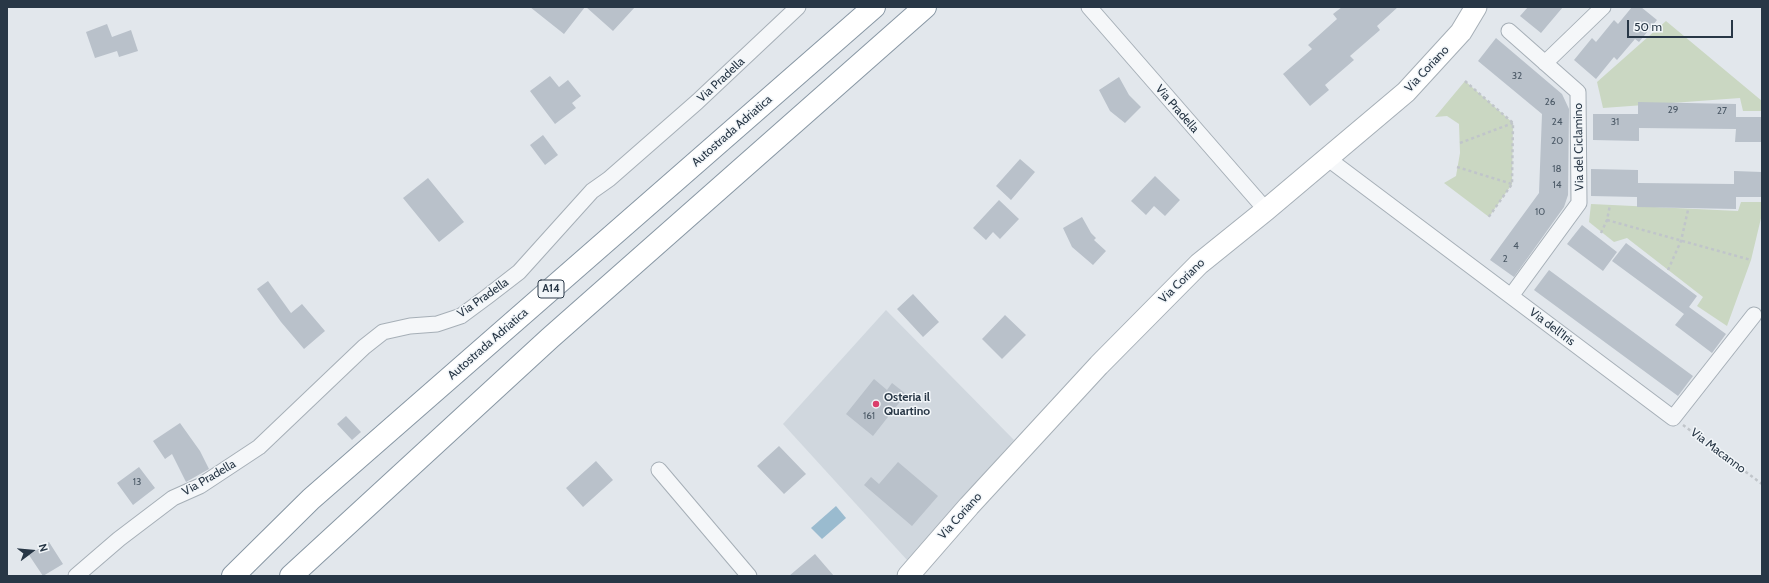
<!DOCTYPE html>
<html>
<head>
<meta charset="utf-8">
<style>
  body { margin:0 }
  #map { position:relative; width:1769px; height:583px; overflow:hidden; background:#e2e7ec; font-family:Cabin,sans-serif }
  canvas { display:block }
  .frame { position:absolute; inset:0; border:8px solid #283746; pointer-events:none }
  .north { position:absolute; left:12px; top:531px; width:40px; height:40px; -webkit-text-stroke:3px #f2f6f9; paint-order:stroke; rotate:74deg; font-size:11px; font-weight:700; line-height:16px; text-align:center; color:#283746 }
  .north::after { content:''; display:block; margin:auto; width:14px; height:18px; background:#283746; clip-path:polygon(50% 0,100% 100%,50% 72%,0 100%) }
  .scale { position:absolute; left:1627px; top:20px; width:106px; height:18px; box-sizing:border-box; border:2px solid #283746; border-top:0; padding-left:5px; font-size:12px; line-height:14px; white-space:nowrap; color:#283746; -webkit-text-stroke:3px #f2f6f9; paint-order:stroke }
</style>
</head>
<body>
<div id="map">
<canvas width="1769" height="583"></canvas>
<div class="frame"></div>
<div class="north">N</div>
<div class="scale">50 m</div>
</div>
<script>
const c = document.querySelector('canvas').getContext('2d');
c.lineJoin = 'round';
function fillPath(path, color) { c.fillStyle = color; c.fill(path, 'evenodd'); }
const shape = rows => new Path2D(rows.map(r => 'M' + r).join(''));
function strokePath(path, color, width, dash) { c.strokeStyle = color; c.lineWidth = width; c.lineCap = dash ? 'butt' : 'round'; c.setLineDash(dash || []); c.stroke(path); }
function drawText(font, color, halo, rows, align = 'center') {
  c.font = font + ' Cabin,sans-serif'; c.lineWidth = 3; c.setLineDash([]); c.textBaseline = 'middle'; c.strokeStyle = halo; c.fillStyle = color; for (const [text, x, y, turn = 0] of rows) {
    c.save(); c.translate(x, y); c.rotate((+turn || 0) * Math.PI / 180); c.textAlign = isNaN(turn) ? turn : align; if (halo) c.strokeText(text, 0, 0); c.fillText(text, 0, 0); c.restore();
  }
}
fillPath(shape([
  [886,310,1014,440,907,560,783,424]
]), '#d0d7de');
fillPath(shape([
  [1666,21,1762,101,1762,111,1743,111,1740,98,1603,108,1597,82],
  [1465,81,1513,123,1512,184,1489,217,1444,183,1456,176,1460,153,1459,124,1447,116,1435,117],
  [1741,202,1762,202,1762,214,1751,260,1727,326,1697,306,1703,297,1627,238,1614,242,1589,222,1591,204,1738,211]
]), '#cad7c2');
fillPath(shape([
  [836,506,846,518,822,539,811,528]
]), '#9abbcf');
fillPath(shape([
  [530,7,585,7,564,34],
  [586,7,635,7,613,31],
  [1342,7,1398,7,1377,26,1380,30,1350,56,1354,60,1325,85,1329,90,1310,106,1283,74,1312,49,1308,45,1337,19,1333,14],
  [1528,7,1563,7,1541,33,1520,16],
  [1632,7,1641,7,1657,20,1639,42,1635,39,1617,60,1614,57,1596,79,1574,60,1592,38,1596,42,1614,20,1618,24],
  [107,24,112,37,131,30,138,51,119,57,117,51,95,58,86,32],
  [1496,38,1562,94,1569,109,1568,195,1564,207,1514,277,1490,260,1539,193,1542,114,1478,61],
  [550,76,559,87,568,80,581,96,572,103,576,108,555,124,530,91],
  [1119,77,1129,95,1141,107,1125,123,1110,111,1099,90],
  [1638,102,1736,104,1736,117,1762,117,1762,142,1735,142,1736,129,1639,128,1639,141,1593,140,1593,114,1638,114],
  [543,135,558,155,545,165,530,145],
  [1020,159,1035,172,1011,200,996,186],
  [1591,169,1638,170,1638,183,1734,184,1734,171,1762,172,1762,197,1736,197,1736,209,1637,207,1637,197,1591,196],
  [1155,176,1180,200,1165,216,1154,206,1146,215,1131,201],
  [428,178,464,222,439,242,403,198],
  [999,200,1019,219,1000,239,993,232,986,240,973,228],
  [1082,217,1091,233,1096,238,1094,240,1106,251,1093,265,1072,247,1063,228],
  [1582,225,1617,252,1603,271,1567,244],
  [1626,243,1697,296,1689,307,1726,334,1712,353,1675,325,1684,314,1612,261],
  [1549,270,1693,376,1678,396,1534,290],
  [268,281,291,313,302,304,325,331,304,349,281,322,257,289],
  [913,294,939,322,923,337,897,309],
  [1005,315,1026,335,1002,359,982,339],
  [874,379,887,390,892,383,906,394,873,436,846,414],
  [346,416,361,432,352,440,337,424],
  [180,423,200,451,209,469,186,482,172,454,165,459,153,441],
  [779,446,806,474,784,494,757,466],
  [596,461,613,480,583,507,566,488],
  [898,462,938,496,912,526,864,485,871,477,879,484],
  [139,467,155,488,133,505,117,483],
  [49,542,63,564,43,576,29,555],
  [815,554,834,576,789,576]
]), '#b9c1ca');
const street = shape([
  [1089,7,1266,210],
  [1509,31,1578,92,1579,203,1511,296],
  [1545,63,1603,7],
  [1327,158,1673,418,1754,315],
  [659,470,749,576],
  [76,576,119,539,173,498,200,486,259,447,364,347,383,332,410,326,437,324,461,316,488,296,519,272,592,191,609,179,697,102,798,7]
]);
const secondary = shape([
  [908,576,969,506,1099,365,1199,264,1266,210,1406,92,1461,32,1476,7]
]);
const highway = shape([
  [233,576,311,499,874,7],
  [291,576,550,338,925,7]
]);
strokePath(street, '#a6afb7', 17);
strokePath(secondary, '#a6afb7', 23);
strokePath(highway, '#8897a4', 24);
strokePath(shape([
  [1465,81,1513,123,1512,184,1488,218],
  [1460,143,1513,123],
  [1457,167,1512,184],
  [1607,220,1751,260],
  [1601,233,1607,220,1610,205],
  [1668,270,1681,241,1688,210],
  [1683,425,1762,484]
]), '#c0c5ca', 2.5, [3, 3]);
strokePath(street, '#f5f7f9', 15);
strokePath(secondary, '#fff', 21);
strokePath(highway, '#fff', 22);
for (const [x, y, r, color] of [
  [876,404,4,"#db3d6b"]
]) { const dot = new Path2D(); dot.arc(x, y, r, 0, 2 * Math.PI); c.fillStyle = color; c.fill(dot); strokePath(dot, '#f2f6f9', 1.5); }
drawText('10px', '#4c5a67', null, [
  ["32",1517,76],
  ["26",1550,102],
  ["29",1673,110],
  ["27",1722,111],
  ["24",1557,122],
  ["31",1615,122],
  ["20",1557,141],
  ["18",1557,169],
  ["14",1557,185],
  ["10",1540,212],
  ["4",1516,246],
  ["2",1505,259],
  ["161",869,416],
  ["13",137,482]
]);
for (const [x, y, w] of [
  [551,289,26]
]) { const box = new Path2D(); box.roundRect(x - w / 2, y - 9, w, 18, 3); c.fillStyle = '#f2f6f9'; c.fill(box); strokePath(box, '#283746', 1); }
drawText('bold 11px', '#283746', null, [
  ["A14",551,289]
]);
drawText('12px', '#283746', '#f2f6f9', [
  ["Via Coriano",1427,69,-47],
  ["Via Pradella",721,80,-43],
  ["Via Pradella",1177,109,49],
  ["Autostrada Adriatica",732,131,-41],
  ["Via del Ciclamino",1579,147,-91],
  ["Via Coriano",1182,281,-44],
  ["Via Pradella",483,298,-35],
  ["Via dell'Iris",1552,327,37],
  ["Autostrada Adriatica",488,344,-41],
  ["Via Macanno",1718,451,37],
  ["Via Pradella",209,478,-30],
  ["Via Coriano",960,516,-48]
]);
drawText('bold 12px', '#283746', '#f2f6f9', [
  ["Osteria il",884,397],
  ["Quartino",884,411]
], 'left');
</script>
</body>
</html>
